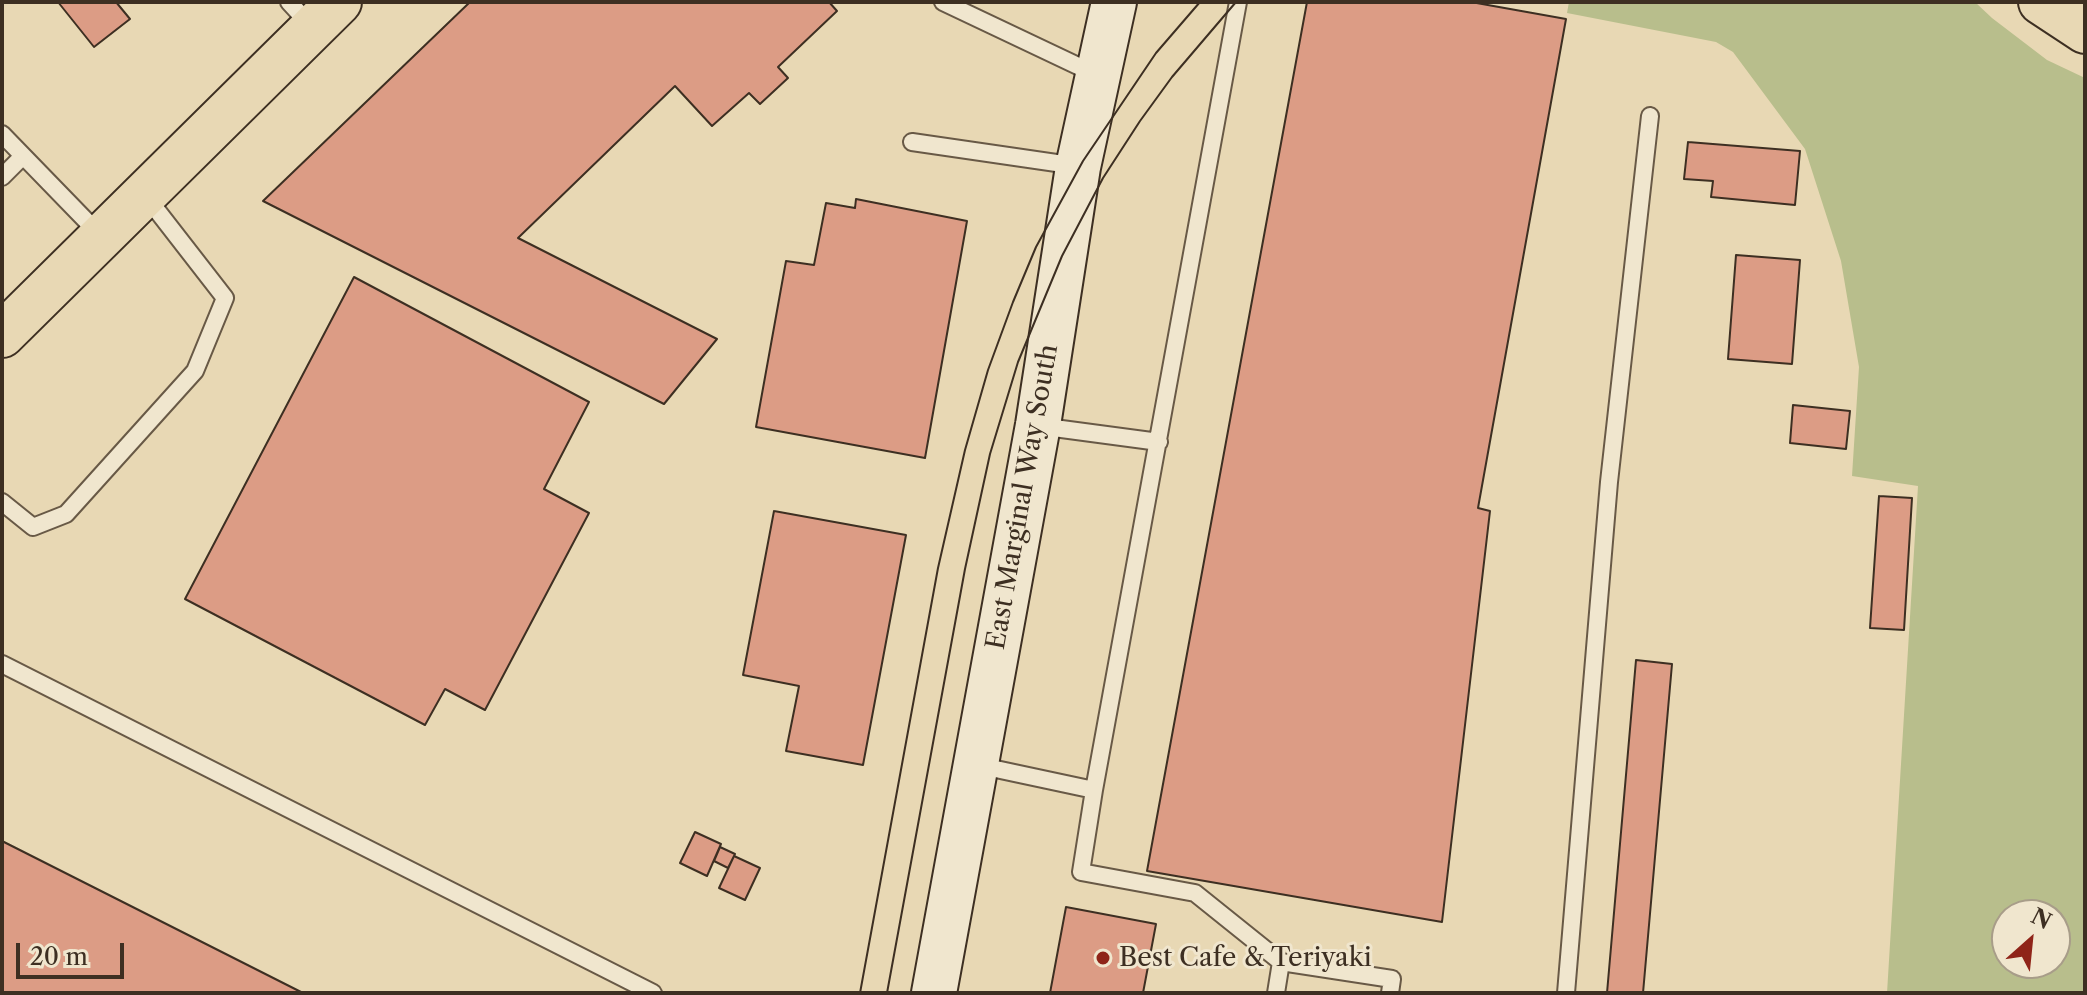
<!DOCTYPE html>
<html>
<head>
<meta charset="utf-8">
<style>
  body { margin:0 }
  #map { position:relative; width:2087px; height:995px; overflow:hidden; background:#e8d8b4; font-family:"Libre Caslon Text",serif }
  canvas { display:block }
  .frame { position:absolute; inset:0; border:4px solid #3d2f22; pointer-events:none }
  .north { position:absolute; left:1991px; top:899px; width:80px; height:80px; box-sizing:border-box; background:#f0e6ce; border:2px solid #a89d89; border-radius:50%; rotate:27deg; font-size:22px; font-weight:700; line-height:32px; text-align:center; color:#3d2f22 }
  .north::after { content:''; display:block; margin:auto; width:28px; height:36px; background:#8f2418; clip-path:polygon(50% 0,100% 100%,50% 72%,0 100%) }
  .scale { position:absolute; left:16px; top:943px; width:108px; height:36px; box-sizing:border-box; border:4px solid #3d2f22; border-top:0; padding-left:10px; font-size:24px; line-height:28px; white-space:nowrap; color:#3d2f22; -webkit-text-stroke:6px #f0e6ce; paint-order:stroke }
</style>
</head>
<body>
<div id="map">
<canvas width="2087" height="995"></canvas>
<div class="frame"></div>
<div class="north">N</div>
<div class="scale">20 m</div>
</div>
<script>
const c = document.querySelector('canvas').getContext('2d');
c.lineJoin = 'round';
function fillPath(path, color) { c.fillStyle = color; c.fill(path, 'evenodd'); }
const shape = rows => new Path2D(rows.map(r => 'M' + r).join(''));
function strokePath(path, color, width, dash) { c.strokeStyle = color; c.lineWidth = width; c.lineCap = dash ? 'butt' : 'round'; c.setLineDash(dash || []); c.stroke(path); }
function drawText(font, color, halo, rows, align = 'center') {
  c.font = font + ' "Libre Caslon Text",serif'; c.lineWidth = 6; c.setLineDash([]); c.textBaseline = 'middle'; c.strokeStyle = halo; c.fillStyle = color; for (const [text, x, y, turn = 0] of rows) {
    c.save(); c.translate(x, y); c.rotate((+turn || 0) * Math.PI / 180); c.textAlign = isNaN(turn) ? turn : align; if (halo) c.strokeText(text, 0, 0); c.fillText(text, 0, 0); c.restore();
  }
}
fillPath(shape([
  [1569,2,1975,2,1992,18,2047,60,2085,78,2085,993,1887,993,1918,486,1852,476,1859,367,1841,261,1805,149,1733,52,1716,42,1567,13],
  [2007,915,2055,915,2055,963,2007,963]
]), '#b8be8c');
const building = shape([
  [58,2,116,2,130,19,94,47,58,2],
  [470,2,829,2,837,11,778,67,788,78,760,104,749,93,712,126,675,86,518,238,717,339,664,404,263,201,470,2],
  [1307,2,1471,2,1566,19,1478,508,1490,511,1442,922,1147,871,1307,2],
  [1688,142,1800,151,1795,205,1711,197,1713,181,1684,179,1688,142],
  [856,199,967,221,925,458,756,427,786,261,814,265,826,203,855,208,856,199],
  [1736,255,1800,260,1792,364,1728,359,1736,255],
  [354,277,589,402,544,489,589,513,485,710,445,689,425,725,185,599,354,277],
  [1793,405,1850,411,1846,449,1790,443,1793,405],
  [1879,496,1912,498,1904,630,1870,628,1879,496],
  [774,511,906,535,863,765,786,751,799,686,743,675,774,511],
  [1636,660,1672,664,1643,993,1607,993,1636,660],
  [695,832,721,844,707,876,680,863,695,832],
  [2,841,303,993,2,993,2,841],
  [720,847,735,854,728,868,714,861,720,847],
  [734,856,760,868,745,900,719,888,734,856],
  [1066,907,1156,924,1143,993,1050,993,1066,907]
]);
fillPath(building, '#dc9c85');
strokePath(building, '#3d2f22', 2);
const lane = shape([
  [289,2,312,27],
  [943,2,1097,75],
  [2,134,101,236],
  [912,142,1077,166],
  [2,177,23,156],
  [1039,426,1159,442],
  [2,502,33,527,66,514,195,371,225,298,145,195],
  [2,664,653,993],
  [977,765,1094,790,1081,872,1195,893,1281,962,1392,979,1390,993],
  [1094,790,1238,2],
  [1276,993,1281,962],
  [1566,993,1609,482,1650,116]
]);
const secondary = shape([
  [934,993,1038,425,1078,167,1114,2]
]);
const primary = shape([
  [2,335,339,2]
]);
const highway = shape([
  [2041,2,2085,31]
]);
strokePath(lane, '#685946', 20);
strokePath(secondary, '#3d2f22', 48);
strokePath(primary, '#3d2f22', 48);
strokePath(highway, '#3d2f22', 48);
strokePath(lane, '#f0e6ce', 16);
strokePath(secondary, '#f0e6ce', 44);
strokePath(primary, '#e8d8b4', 44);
strokePath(highway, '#e8d8b4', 44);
strokePath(shape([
  [860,993,938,568,965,450,988,370,1013,302,1036,247,1083,161,1156,53,1200,2],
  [887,993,965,569,990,454,1018,362,1062,256,1103,178,1140,121,1172,77,1236,2]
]), '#3d2f22', 2);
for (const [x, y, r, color] of [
  [1103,958,8,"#8f2418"]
]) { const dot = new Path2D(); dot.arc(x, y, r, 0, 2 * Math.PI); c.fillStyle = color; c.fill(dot); strokePath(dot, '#f0e6ce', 3); }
drawText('26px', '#3d2f22', '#f0e6ce', [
  ["East Marginal Way South",1023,497,-80]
]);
drawText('26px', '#3d2f22', '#f0e6ce', [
  ["Best Cafe & Teriyaki",1119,958]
], 'left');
</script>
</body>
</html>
